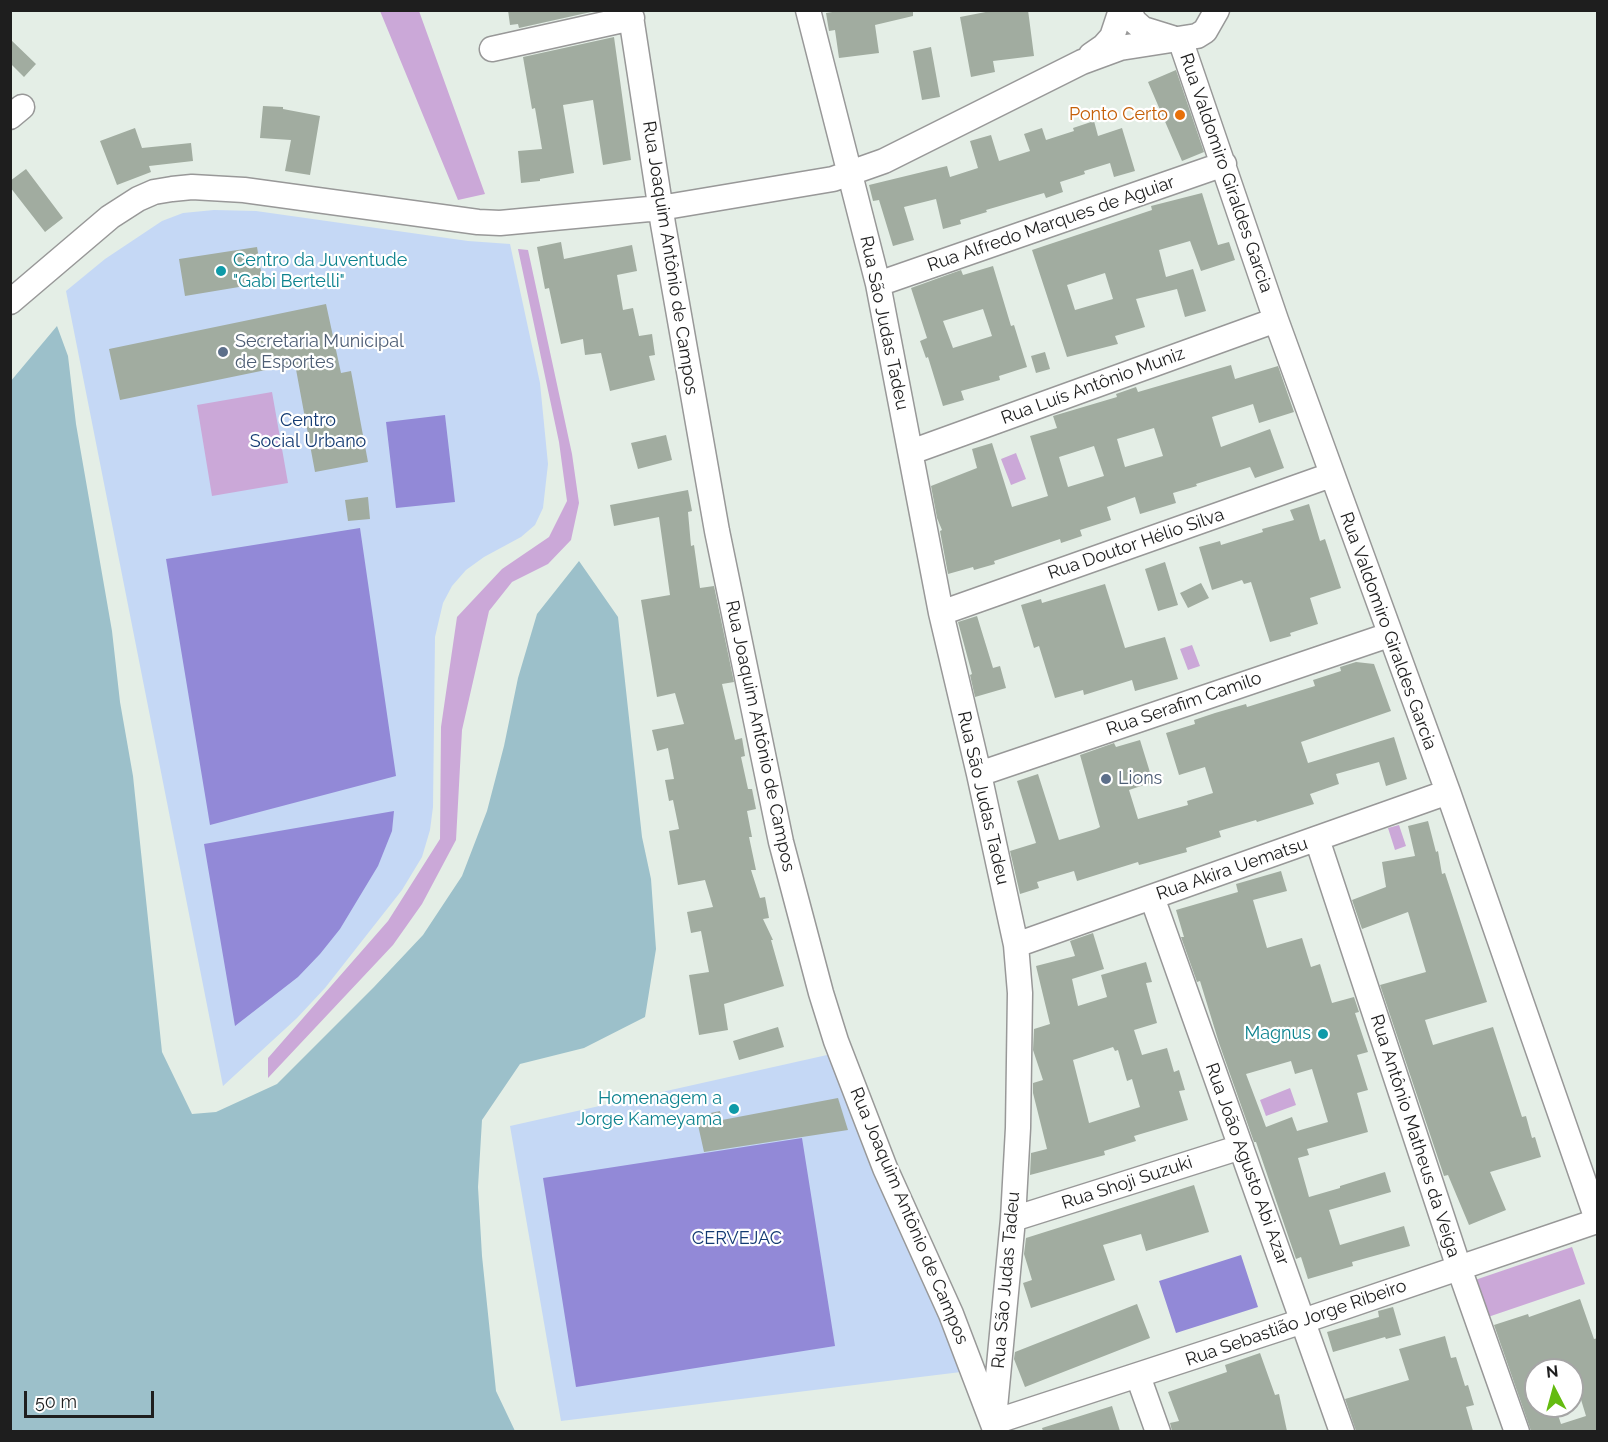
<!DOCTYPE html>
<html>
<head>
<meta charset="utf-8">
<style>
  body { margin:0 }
  #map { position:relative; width:1608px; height:1442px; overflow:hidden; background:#e4eee6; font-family:Raleway,sans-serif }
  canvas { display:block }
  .frame { position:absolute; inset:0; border:12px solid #1e1e1e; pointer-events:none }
  .north { position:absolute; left:1524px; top:1358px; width:60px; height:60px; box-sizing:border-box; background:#fff; border:2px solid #a5a5a5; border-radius:50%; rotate:354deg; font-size:16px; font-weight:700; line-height:24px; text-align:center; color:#1e1e1e }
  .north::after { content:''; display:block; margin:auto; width:21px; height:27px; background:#64bb10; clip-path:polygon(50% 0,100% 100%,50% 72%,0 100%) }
  .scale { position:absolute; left:24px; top:1391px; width:130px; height:27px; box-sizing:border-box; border:3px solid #1e1e1e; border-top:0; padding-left:8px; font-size:18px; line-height:21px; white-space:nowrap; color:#1e1e1e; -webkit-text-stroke:4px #fff; paint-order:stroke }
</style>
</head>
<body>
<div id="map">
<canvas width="1608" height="1442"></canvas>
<div class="frame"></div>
<div class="north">N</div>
<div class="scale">50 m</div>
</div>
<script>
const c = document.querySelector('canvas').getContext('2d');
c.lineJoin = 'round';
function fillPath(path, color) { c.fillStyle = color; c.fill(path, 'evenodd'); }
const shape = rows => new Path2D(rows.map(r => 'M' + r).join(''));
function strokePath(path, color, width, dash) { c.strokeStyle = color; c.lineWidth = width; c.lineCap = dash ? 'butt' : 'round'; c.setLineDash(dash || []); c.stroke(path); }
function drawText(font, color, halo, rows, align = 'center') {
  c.font = font + ' Raleway,sans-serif'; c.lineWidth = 4.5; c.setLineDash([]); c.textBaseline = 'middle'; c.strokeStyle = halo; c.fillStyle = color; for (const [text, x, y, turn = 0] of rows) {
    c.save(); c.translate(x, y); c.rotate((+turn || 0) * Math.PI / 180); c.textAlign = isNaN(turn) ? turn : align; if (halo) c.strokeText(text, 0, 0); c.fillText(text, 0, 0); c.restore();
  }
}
fillPath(shape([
  [57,326,68,356,76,424,112,631,120,702,133,776,162,1052,192,1114,216,1112,277,1084,374,987,423,935,462,876,487,811,504,746,518,678,537,614,579,561,618,617,642,837,651,879,656,949,645,1017,584,1048,520,1064,482,1120,478,1187,482,1256,496,1391,515,1431,11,1431,10,382]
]), '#9cc0ca');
fillPath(shape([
  [214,210,256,211,468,241,510,244,540,383,548,464,543,508,535,525,521,537,484,557,466,570,452,586,443,603,435,637,433,807,430,830,422,857,402,890,325,988,297,1018,223,1086,66,291,105,259,162,221,183,213],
  [836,1053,961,1372,561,1421,510,1126]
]), '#c5d8f5');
fillPath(shape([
  [445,415,455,502,396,508,386,422],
  [360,528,396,776,210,825,166,559],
  [394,811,392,831,378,866,340,929,320,954,298,977,235,1026,204,844],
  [802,1138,835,1346,576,1387,543,1178],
  [1241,1255,1258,1307,1176,1333,1159,1281]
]), '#9289d7');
fillPath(shape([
  [380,11,419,11,485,194,458,200],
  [518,249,528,250,572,454,579,503,571,540,548,564,512,582,489,611,462,730,456,840,422,904,393,945,268,1078,268,1058,388,921,440,839,441,727,457,617,502,569,549,537,567,501,559,442],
  [272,392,288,483,212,496,197,405],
  [1016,453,1026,479,1011,485,1001,459],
  [1192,645,1200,666,1188,670,1180,649],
  [1399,825,1406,846,1395,850,1388,828],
  [1290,1088,1296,1105,1266,1116,1260,1100],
  [1572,1247,1585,1284,1488,1317,1475,1280]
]), '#cba8d8');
fillPath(shape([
  [508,10,600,10,519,28,518,24,510,25],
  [845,10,913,10,913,16,875,25,879,53,839,58,835,30,829,31,826,13],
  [996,10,1028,10,1034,56,993,61,995,72,971,77,960,17],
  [614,37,631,160,603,165,593,100,563,105,574,173,540,179,540,181,521,183,518,151,542,149,535,108,532,109,523,57],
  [10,39,36,64,24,77,10,63],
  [931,47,940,97,922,100,913,51],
  [1176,70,1204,152,1182,161,1148,82],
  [263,106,283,107,283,109,320,116,310,175,285,171,291,140,260,138],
  [1094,121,1098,136,1122,128,1135,171,1114,177,1110,163,1084,171,1085,174,1060,182,1063,192,1046,198,1044,193,986,210,987,212,960,220,961,224,943,229,936,199,904,207,914,240,893,246,879,200,873,201,869,185,947,166,950,177,978,168,970,141,991,135,999,161,1030,151,1024,134,1042,128,1046,140,1074,131,1073,128],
  [135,128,142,148,191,143,193,161,149,166,151,172,117,185,100,141],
  [26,169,63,218,45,232,10,187,10,181],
  [1202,193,1218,245,1229,242,1235,260,1201,271,1190,241,1159,250,1166,277,1193,269,1206,311,1185,317,1177,289,1136,299,1145,327,1115,336,1118,344,1067,357,1032,250,1152,210,1151,206],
  [1105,273,1113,299,1075,310,1067,285],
  [561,242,564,259,632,245,637,271,617,275,623,310,633,308,639,336,652,334,655,355,649,356,655,380,610,391,601,353,585,355,583,339,561,344,549,288,545,289,537,247],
  [257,247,263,283,185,296,179,259],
  [993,266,1011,326,1014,325,1027,367,999,376,1000,380,961,391,964,400,943,406,928,357,926,358,920,341,927,338,911,288,961,270,963,275],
  [983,309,992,336,953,348,943,321],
  [326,304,341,373,351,371,368,462,315,472,295,364,120,400,109,349],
  [1045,352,1050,369,1036,373,1031,356],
  [1231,365,1235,379,1278,366,1294,412,1259,423,1253,404,1212,417,1221,447,1270,429,1284,468,1255,478,1250,467,1196,484,1197,486,1173,493,1176,503,1140,514,1135,497,1107,507,1111,520,1080,530,1082,536,1061,543,1060,539,994,561,995,564,974,570,973,567,948,574,940,531,942,530,937,518,931,486,977,468,972,449,992,443,1012,507,1048,496,1030,436,1057,428,1053,416,1117,397,1116,394,1136,387,1138,392],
  [1154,428,1163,456,1125,467,1117,439],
  [1094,446,1104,476,1068,487,1059,457],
  [666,435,672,460,638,469,631,443],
  [688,490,692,511,688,512,691,546,694,545,700,588,714,586,734,682,722,684,735,740,742,738,745,756,741,757,748,789,752,789,756,809,747,811,752,837,749,837,756,870,751,870,760,898,765,897,769,918,763,919,773,940,771,940,784,986,724,1004,728,1030,699,1035,689,975,709,972,701,931,691,933,687,912,713,907,705,880,678,885,669,831,679,829,673,800,669,801,665,780,674,779,668,748,657,751,652,730,684,724,675,693,657,697,641,600,670,595,659,517,614,526,610,505],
  [368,497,370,519,348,521,345,500],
  [1309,504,1320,541,1325,539,1341,588,1310,598,1318,624,1290,633,1291,636,1270,642,1251,582,1244,584,1242,580,1212,590,1199,547,1220,541,1221,545,1263,532,1262,529,1294,520,1290,510],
  [1165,562,1178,605,1158,611,1145,569],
  [1201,583,1209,598,1188,608,1180,593],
  [1105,584,1125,648,1165,637,1178,679,1135,691,1132,680,1084,695,1083,690,1055,698,1039,646,1034,648,1021,605,1041,599,1042,603],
  [977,616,993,668,1000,666,1006,688,975,697,970,675,972,674,958,622],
  [1356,662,1374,664,1391,711,1301,742,1308,763,1394,737,1407,779,1386,786,1379,762,1336,774,1339,784,1310,794,1314,804,1257,822,1256,820,1219,831,1221,837,1186,848,1187,852,1139,865,1138,862,1077,881,1074,871,1037,882,1039,888,1020,894,1010,851,1036,843,1017,781,1038,774,1059,840,1096,829,1100,827,1080,755,1114,743,1116,747,1140,740,1153,782,1129,790,1138,819,1188,805,1187,801,1213,793,1205,767,1179,775,1166,733,1195,724,1194,720,1215,713,1246,704,1247,707,1315,686,1313,680,1341,671,1340,667],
  [1428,821,1436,852,1438,851,1442,874,1445,873,1487,1002,1425,1020,1433,1045,1493,1027,1522,1117,1526,1116,1532,1138,1535,1137,1541,1157,1490,1172,1506,1210,1469,1225,1448,1175,1444,1176,1380,985,1426,972,1408,912,1362,929,1352,900,1386,887,1382,862,1415,856,1408,826],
  [1281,871,1287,891,1253,900,1267,948,1302,938,1311,967,1320,964,1332,1003,1354,997,1359,1012,1355,1013,1368,1052,1357,1055,1368,1090,1357,1093,1368,1132,1307,1149,1309,1155,1298,1158,1309,1197,1340,1188,1340,1186,1385,1172,1391,1192,1329,1210,1340,1245,1404,1226,1410,1246,1352,1262,1353,1266,1308,1279,1301,1257,1296,1259,1256,1142,1254,1142,1219,1043,1200,981,1197,982,1181,937,1184,937,1176,910,1238,892,1236,884],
  [1291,1061,1295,1074,1312,1069,1328,1122,1297,1131,1292,1117,1266,1127,1246,1074],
  [1093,933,1104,969,1072,979,1078,1006,1107,997,1101,975,1146,962,1152,982,1146,983,1157,1023,1134,1030,1142,1055,1167,1048,1174,1072,1179,1070,1185,1090,1179,1091,1188,1120,1134,1136,1136,1141,1104,1151,1105,1155,1030,1175,1031,1153,1047,1149,1033,1093,1033,1083,1043,1080,1033,1050,1034,1029,1050,1024,1036,966,1075,956,1070,941],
  [1113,1047,1115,1051,1118,1050,1127,1081,1132,1079,1140,1107,1089,1123,1073,1060],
  [778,1027,784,1047,739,1060,733,1041],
  [838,1098,848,1130,704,1152,696,1116,720,1111,722,1120],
  [1194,1185,1209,1232,1146,1251,1141,1234,1103,1245,1115,1280,1031,1308,1023,1283,1032,1280,1024,1254,1026,1238],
  [1580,1299,1594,1339,1598,1338,1598,1431,1531,1431,1494,1325,1528,1314,1529,1317],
  [1536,1370,1572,1370,1586,1416,1561,1424,1555,1406,1536,1406],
  [1137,1304,1150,1338,1025,1387,1014,1359,1015,1352],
  [1393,1307,1401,1335,1386,1339,1385,1337,1333,1352,1327,1332,1379,1317,1378,1311],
  [1445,1336,1451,1358,1456,1357,1465,1386,1468,1385,1474,1405,1466,1407,1473,1431,1356,1431,1345,1399,1409,1380,1399,1349],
  [1260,1353,1275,1395,1279,1394,1287,1431,1172,1431,1170,1423,1179,1421,1168,1392,1227,1372,1225,1365],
  [1112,1406,1120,1431,1043,1431,1042,1428]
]), '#a1aca0');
const minor = shape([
  [630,10,663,224,717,531,781,842,821,993,836,1041,885,1168,951,1314,996,1432],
  [808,10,878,284,941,613,979,774,1016,945,1020,993,1018,1128,1013,1219,994,1418],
  [1129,10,1134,21,1143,29,1172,38],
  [1180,39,1276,320,1448,792,1598,1222],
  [492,49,632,18],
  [1091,55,1104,46,1112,37,1121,10],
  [10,117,22,107],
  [878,284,1224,164],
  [10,302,110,217,138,199,154,192,172,189,192,187,244,190,478,222,500,223,660,208,833,179,884,161,1082,62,1120,48,1197,36,1205,31,1217,10],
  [911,452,1276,320],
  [941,613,1331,475],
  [979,774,1389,635],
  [1317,839,1459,1268,1517,1432],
  [1152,897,1342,1432],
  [1016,945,1448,792],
  [1013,1219,1241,1147],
  [1138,1376,1158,1432],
  [994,1422,1303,1321,1597,1221]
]);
strokePath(minor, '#989898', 27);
strokePath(minor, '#fff', 24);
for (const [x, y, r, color] of [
  [1180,115,6,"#e8710a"],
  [221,271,6,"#0f9aa8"],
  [223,352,6,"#5c6f8a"],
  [1106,779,6,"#5c6f8a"],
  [1323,1034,6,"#0f9aa8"],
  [734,1109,6,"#0f9aa8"]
]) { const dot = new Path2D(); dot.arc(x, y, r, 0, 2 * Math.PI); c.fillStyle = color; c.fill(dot); strokePath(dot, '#fff', 2); }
drawText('18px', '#c56008', '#fff', [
  ["Ponto Certo",1168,115]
], 'right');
drawText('18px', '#1e1e1e', '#fff', [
  ["Rua Valdomiro Giraldes Garcia",1226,173,71],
  ["Rua Alfredo Marques de Aguiar",1051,224,-19],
  ["Rua Joaquim Antônio de Campos",670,258,81],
  ["Rua São Judas Tadeu",884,323,78],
  ["Rua Luís Antônio Muniz",1093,386,-20],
  ["Rua Doutor Hélio Silva",1136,544,-19],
  ["Rua Valdomiro Giraldes Garcia",1388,631,70],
  ["Rua Serafim Camilo",1184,704,-19],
  ["Rua Joaquim Antônio de Campos",760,736,78],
  ["Rua São Judas Tadeu",983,798,77],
  ["Rua Akira Uematsu",1232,869,-19],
  ["Rua Antônio Matheus da Veiga",1415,1136,72],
  ["Rua João Agusto Abi Azar",1247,1164,70],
  ["Rua Shoji Suzuki",1127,1183,-18],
  ["Rua Joaquim Antônio de Campos",909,1216,67],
  ["Rua São Judas Tadeu",1006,1280,-85],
  ["Rua Sebastião Jorge Ribeiro",1296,1323,-19]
]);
drawText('18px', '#0d838f', '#fff', [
  ["Centro da Juventude",233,261,"left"],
  ["\"Gabi Bertelli\"",233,282,"left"],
  ["Magnus",1311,1034],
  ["Homenagem a",722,1099],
  ["Jorge Kameyama",722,1120]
], 'right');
drawText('18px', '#4e5e75', '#fff', [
  ["Secretaria Municipal",235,342],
  ["de Esportes",235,363],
  ["Lions",1118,779]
], 'left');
drawText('18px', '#143b73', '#fff', [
  ["Centro",308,421],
  ["Social Urbano",308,442],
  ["CERVEJAC",737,1239]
]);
</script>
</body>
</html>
